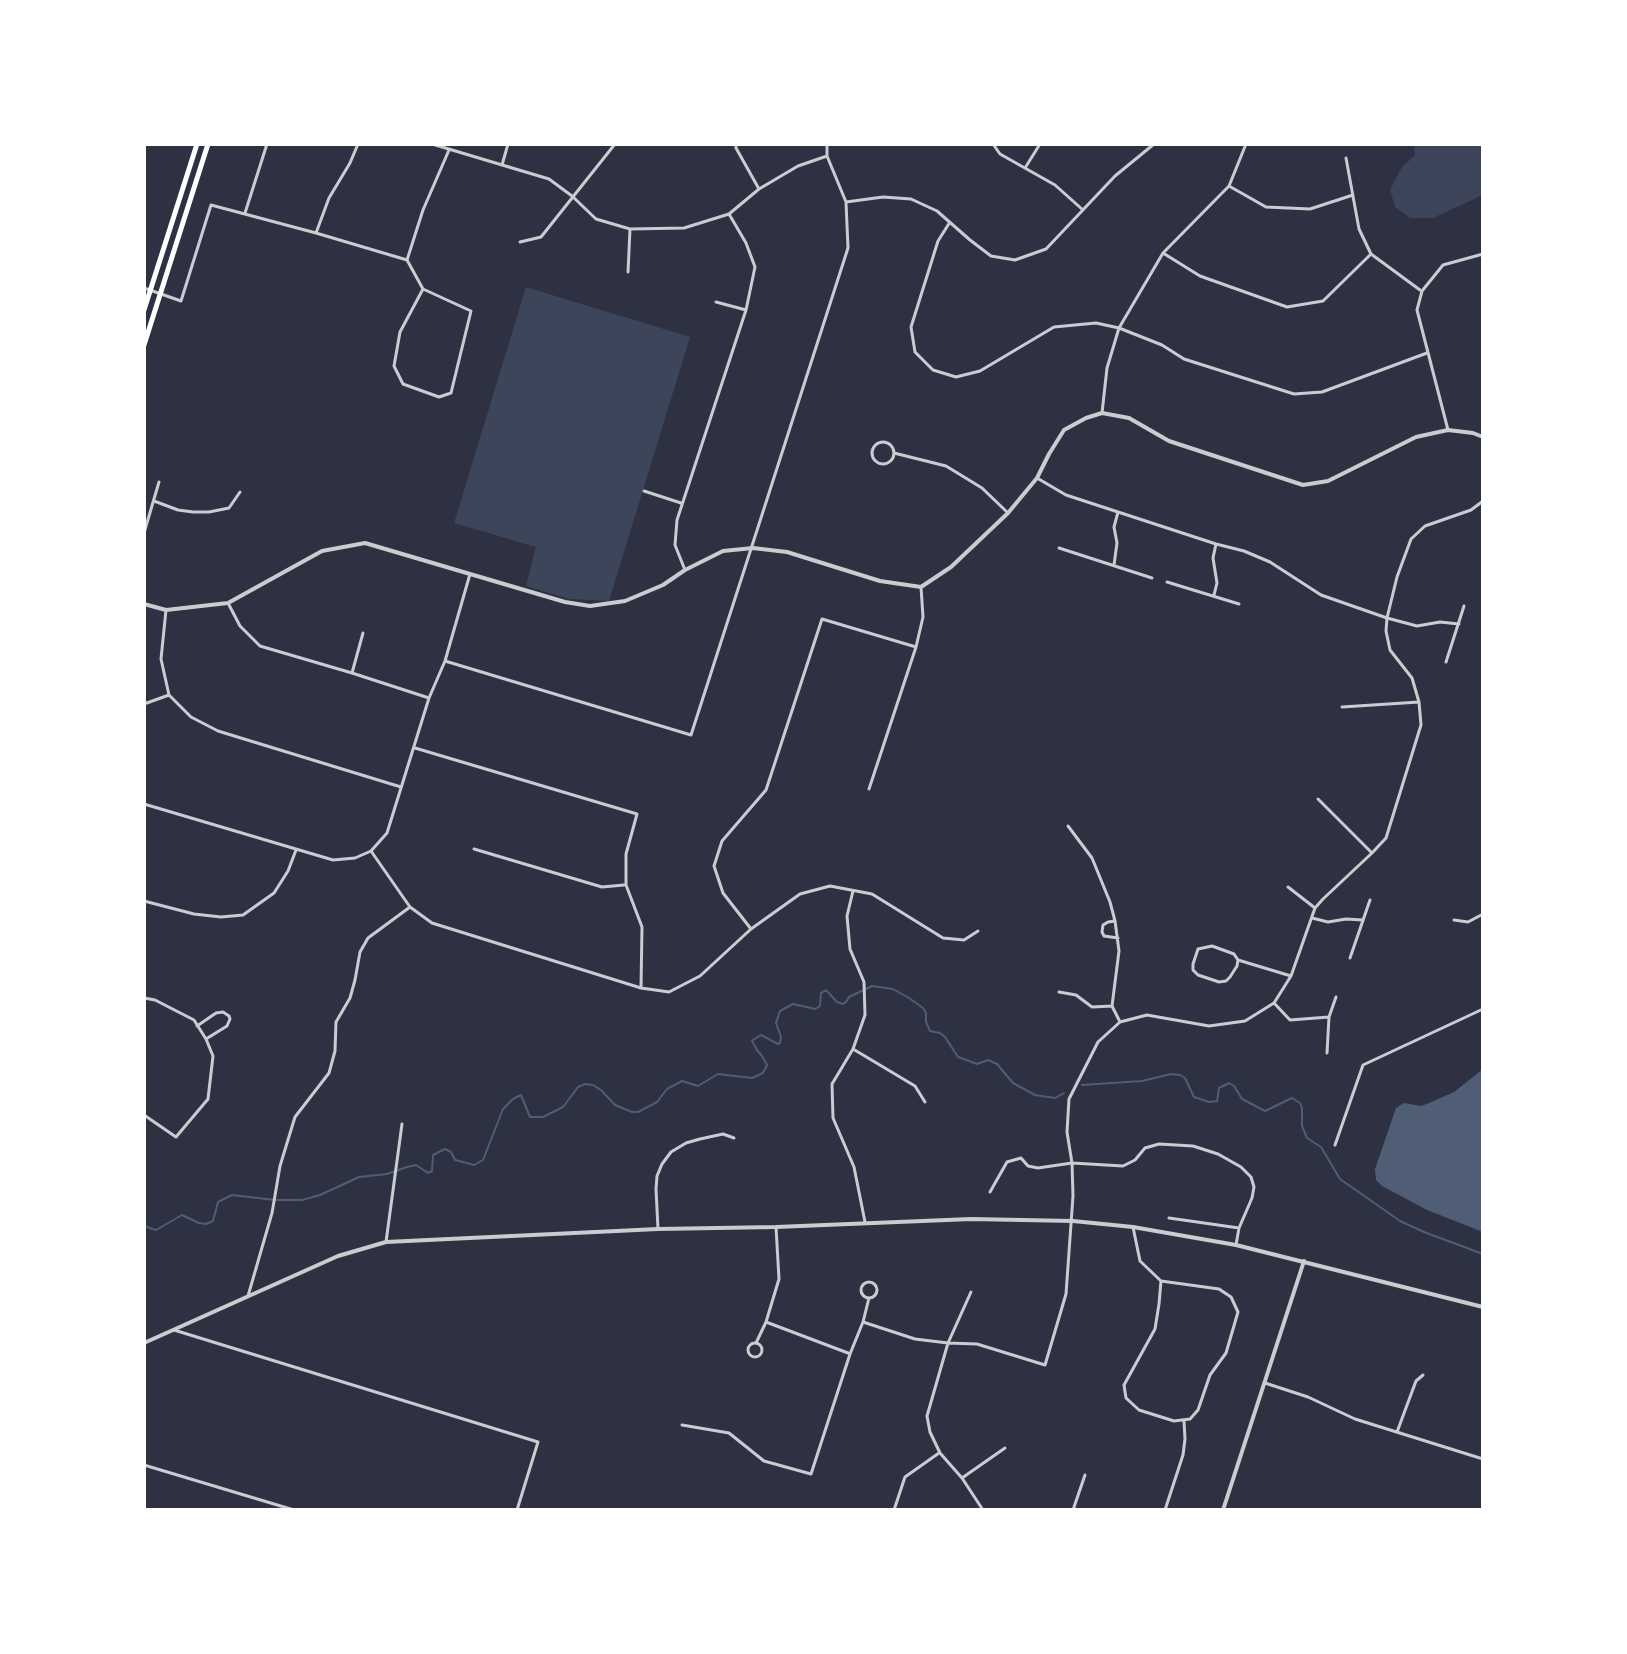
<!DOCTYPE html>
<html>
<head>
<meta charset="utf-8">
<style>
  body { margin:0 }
  #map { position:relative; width:1627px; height:1654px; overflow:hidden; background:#2d3142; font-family:Lato,sans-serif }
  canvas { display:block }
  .frame { position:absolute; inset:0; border:146px solid #fff; pointer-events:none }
</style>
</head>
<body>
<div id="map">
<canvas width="1627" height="1654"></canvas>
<div class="frame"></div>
</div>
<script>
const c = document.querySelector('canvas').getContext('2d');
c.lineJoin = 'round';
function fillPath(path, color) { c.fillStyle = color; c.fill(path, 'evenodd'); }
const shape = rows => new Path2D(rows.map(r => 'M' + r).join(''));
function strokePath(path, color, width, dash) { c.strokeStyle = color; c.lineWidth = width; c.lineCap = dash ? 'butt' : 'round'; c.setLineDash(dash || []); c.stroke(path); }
fillPath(shape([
  [1414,144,1483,144,1483,195,1433,218,1410,218,1395,207,1390,190,1402,167,1415,155],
  [526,287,690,337,609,601,569,599,526,586,536,547,454,523]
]), '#3c4559');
fillPath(shape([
  [1483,1069,1483,1232,1427,1210,1382,1186,1376,1180,1375,1169,1396,1108,1404,1103,1421,1106,1429,1103,1454,1092]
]), '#4f5d75');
strokePath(shape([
  [1082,1085,1142,1081,1171,1074,1180,1075,1185,1078,1194,1097,1209,1102,1217,1101,1219,1088,1229,1083,1234,1086,1242,1099,1265,1111,1292,1098,1300,1103,1302,1108,1302,1126,1307,1138,1321,1147,1340,1179,1400,1221,1424,1232,1483,1254],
  [144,1223,147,1227,156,1230,182,1215,199,1223,206,1224,213,1221,218,1202,232,1195,275,1200,302,1200,320,1195,359,1177,387,1174,407,1167,416,1165,428,1173,432,1171,433,1155,445,1149,451,1152,455,1160,474,1165,483,1160,503,1109,513,1099,521,1095,530,1117,543,1117,563,1107,578,1087,585,1084,593,1085,601,1090,615,1105,632,1112,638,1112,657,1102,667,1089,682,1081,698,1086,718,1074,752,1078,763,1073,767,1065,762,1056,757,1050,752,1041,753,1040,761,1035,778,1044,780,1043,781,1037,776,1023,780,1011,793,1004,815,1009,820,1006,821,993,826,990,837,1002,843,1004,846,1002,849,997,872,986,893,989,909,998,923,1008,926,1013,926,1022,930,1031,940,1033,945,1037,958,1057,977,1064,988,1060,997,1064,1013,1083,1035,1095,1055,1098,1064,1093]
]), '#4f5d75', 2);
strokePath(shape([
  [432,144,549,179,572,196,596,219,630,229,684,228,729,214],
  [736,144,736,148,759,189],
  [993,144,1000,154,1055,185,1083,210],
  [1346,158,1359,229,1371,254,1420,290],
  [502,165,508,144],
  [1025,168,1040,144],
  [1229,186,1266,207,1310,209,1353,195],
  [846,202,883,197,911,199,937,211,970,240,991,256,1015,260,1046,249,1115,176,1154,144],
  [245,213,267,144],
  [950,222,938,241,911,327,915,352,933,370,956,377,980,371,1054,327,1096,323,1119,328,1162,345,1184,359,1294,394,1322,392,1427,353],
  [316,233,329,198,350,163,358,144],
  [520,242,541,237,615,144],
  [1163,253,1200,276,1287,307,1323,301,1371,254],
  [407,260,423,210,449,150],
  [628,272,630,229],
  [144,288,181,301,211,205,316,233,407,260,423,289],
  [423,289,471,311,451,393,439,397,403,384,394,366,400,332,423,289],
  [716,302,746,310],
  [1102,413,1107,368,1119,328,1163,253,1229,186,1246,144],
  [1448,430,1417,310,1422,291,1443,265,1483,254],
  '872 453a11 11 0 1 1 22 0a11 11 0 1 1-22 0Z',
  [894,453,946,466,982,488,1008,513],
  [1037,478,1066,495,1216,544,1244,551,1270,562,1321,595,1387,618,1417,626,1440,622,1459,624],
  [644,491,681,503],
  [154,501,178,510,193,512,209,512,229,508,240,492],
  [144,533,159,482],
  [1059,548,1152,578],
  [1114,565,1117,543,1114,527,1118,512],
  [685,570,675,545,677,520,746,310,755,267,746,243,729,214,759,189,798,166,827,156],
  [1167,582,1239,604],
  [1214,595,1217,583,1213,558,1216,544],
  [228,603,240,626,260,646,352,673,429,698],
  [166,610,161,659,169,695,191,717,218,731,401,787],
  [445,661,691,735,848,248,846,202,827,156,827,144],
  [1446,662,1464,606],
  [352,673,363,633],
  [144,704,169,695],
  [1342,707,1419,702],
  [415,748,637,814,626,854,626,885,642,927,641,988],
  [869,789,916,647,923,617,921,587],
  [1318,799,1372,853],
  [144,804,333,860,355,858,371,851,387,833,429,698,445,661,470,574],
  [1068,826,1092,858,1110,902,1115,921,1119,951,1112,1006,1120,1022],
  [474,849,602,887,624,885],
  [371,851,410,907,432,923,641,988,669,992,700,976,751,929,800,894,830,886,872,894,943,938,964,940,978,931],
  [1288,887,1315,908],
  [853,891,847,916,850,949,864,982,865,1015,853,1049,832,1084,833,1118,854,1167,865,1222],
  [144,901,194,914,221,917,243,915,274,893,288,871,296,850],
  [1312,918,1328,922,1346,919,1363,920],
  [1454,920,1468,922,1483,914],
  [1115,921,1108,922,1103,925,1102,932,1104,936,1118,938],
  [751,929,723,893,714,866,722,841,766,790,822,619,916,647],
  [1350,958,1370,900],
  [1238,960,1237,966,1230,977,1226,981,1219,982,1198,975,1193,970,1193,964,1198,949,1212,946,1234,954,1238,960,1291,976],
  [1059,992,1076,995,1092,1007,1112,1006],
  [144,998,155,1000,194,1020,206,1039,213,1056,208,1099,176,1137,144,1115],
  [1274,1003,1291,976,1315,908,1323,899,1372,853,1386,838,1421,725,1419,702,1412,678,1390,650,1386,631,1387,618,1397,577,1411,539,1425,526,1471,510,1483,501],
  [197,1026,216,1013,223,1012,229,1016,230,1019,227,1026,206,1039],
  [853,1049,915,1086,925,1102],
  [1327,1053,1329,1017,1336,997],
  [1335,1145,1363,1065,1483,1009],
  [990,1192,1007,1162,1021,1158,1028,1166,1038,1168,1072,1163,1123,1166,1135,1160,1145,1148,1159,1144,1193,1146,1218,1154,1241,1167,1251,1177,1254,1187,1252,1198,1239,1228,1236,1245],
  [1169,1218,1239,1228],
  [1133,1227,1140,1261,1161,1281],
  [658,1229,656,1189,657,1176,662,1164,671,1152,686,1143,700,1139,723,1134,734,1138],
  [386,1242,402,1124],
  [1161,1281,1219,1289,1231,1297,1238,1312,1226,1353,1210,1375,1198,1410,1190,1419,1174,1421,1139,1410,1126,1398,1124,1385,1155,1329,1159,1304,1161,1281],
  '861 1290a8 8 0 1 1 16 0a8 8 0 1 1-16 0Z',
  [971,1292,948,1343,927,1416,930,1432,940,1453,962,1478,983,1510],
  [248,1296,272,1213,280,1166,295,1117,329,1073,335,1051,336,1022,350,998,355,980,360,952,368,938,410,907],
  [766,1322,848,1353],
  [863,1322,915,1339,948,1343,977,1344,1045,1365,1066,1294,1073,1196,1072,1163,1067,1132,1069,1099,1098,1042,1120,1022,1147,1015,1209,1026,1245,1021,1274,1003,1290,1020,1329,1017],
  [174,1330,538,1442,517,1510],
  [756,1343,766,1322,779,1279,776,1227],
  '748 1350a7 7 0 1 1 14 0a7 7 0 1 1-14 0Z',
  [1265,1383,1308,1397,1355,1419,1483,1459],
  [682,1425,729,1433,764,1461,811,1474,850,1354,863,1322,869,1298],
  [1397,1432,1416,1381,1423,1375],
  [144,1465,294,1510],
  [962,1478,1005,1448],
  [894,1510,905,1477,939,1453],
  [1073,1510,1085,1475],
  [1165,1510,1183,1455,1185,1439,1184,1421]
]), '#caccd0', 3);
strokePath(shape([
  [144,604,166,610,228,603,322,551,365,543,565,602,590,606,625,601,663,585,685,570,723,551,753,548,787,552,880,581,921,587,951,567,1008,513,1037,478,1049,454,1064,430,1086,418,1102,413,1129,418,1169,441,1303,485,1328,481,1416,437,1448,430,1473,433,1483,437],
  [144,1343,338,1256,386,1242,658,1229,776,1227,971,1219,1073,1221,1133,1227,1236,1245,1483,1307],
  [1223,1510,1304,1261]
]), '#caccd0', 4);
strokePath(shape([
  [144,310,197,144],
  [144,345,208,144]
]), '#fff', 5);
</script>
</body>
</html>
